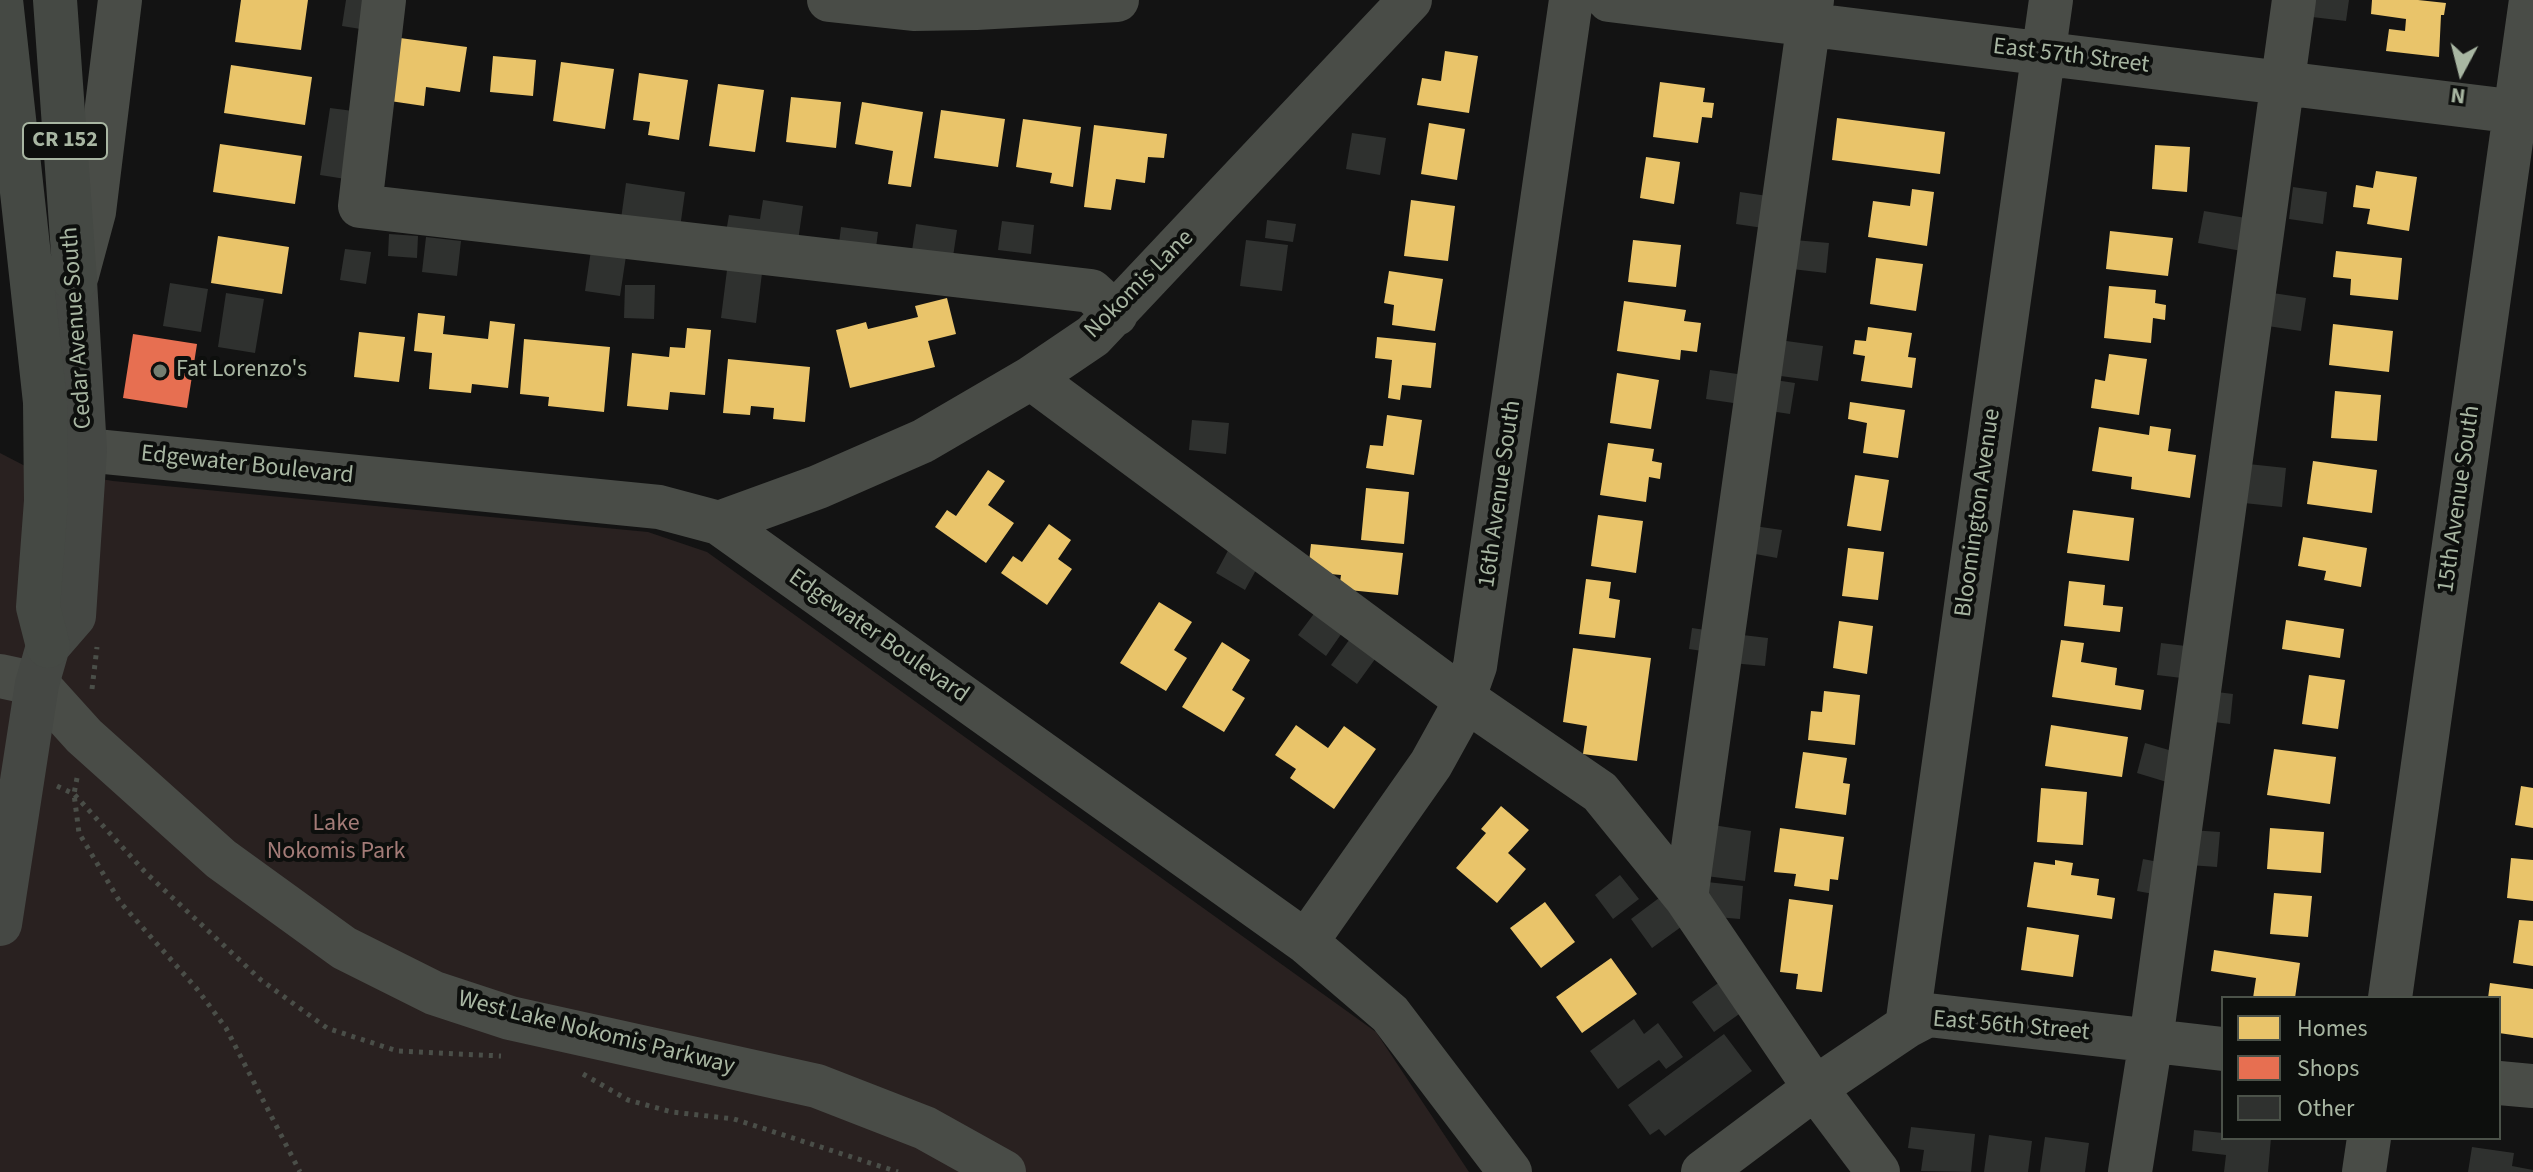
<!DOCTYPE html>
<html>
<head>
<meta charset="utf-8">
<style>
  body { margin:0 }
  #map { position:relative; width:2533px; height:1172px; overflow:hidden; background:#131313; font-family:"Source Sans 3",sans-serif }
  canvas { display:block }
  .legend { position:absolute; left:2221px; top:996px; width:280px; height:144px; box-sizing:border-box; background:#0d0f0d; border:2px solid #4b5249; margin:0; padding:10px 14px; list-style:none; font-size:24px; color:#a8b6a2 }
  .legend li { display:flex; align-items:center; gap:16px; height:40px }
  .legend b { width:40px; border:2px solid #4b5249 }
  .north { position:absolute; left:2421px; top:32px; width:80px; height:80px; -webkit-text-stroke:6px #0d0f0d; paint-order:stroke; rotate:187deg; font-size:22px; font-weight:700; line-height:32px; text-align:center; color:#a8b6a2 }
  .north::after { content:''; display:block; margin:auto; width:28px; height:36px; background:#a8b6a2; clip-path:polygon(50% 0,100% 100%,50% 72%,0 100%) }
</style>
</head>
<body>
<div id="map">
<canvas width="2533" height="1172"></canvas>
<ul class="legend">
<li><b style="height:22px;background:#e9c46a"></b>Homes</li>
<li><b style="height:22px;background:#e76f51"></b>Shops</li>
<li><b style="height:22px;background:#2f312f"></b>Other</li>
</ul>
<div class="north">N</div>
</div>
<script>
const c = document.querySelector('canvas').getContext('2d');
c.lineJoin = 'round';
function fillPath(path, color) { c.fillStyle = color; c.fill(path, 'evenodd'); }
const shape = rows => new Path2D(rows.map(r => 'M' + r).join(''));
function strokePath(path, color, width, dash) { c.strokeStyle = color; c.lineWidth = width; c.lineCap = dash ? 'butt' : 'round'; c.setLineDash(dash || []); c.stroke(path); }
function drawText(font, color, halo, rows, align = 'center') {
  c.font = font + ' "Source Sans 3",sans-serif'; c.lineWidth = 8; c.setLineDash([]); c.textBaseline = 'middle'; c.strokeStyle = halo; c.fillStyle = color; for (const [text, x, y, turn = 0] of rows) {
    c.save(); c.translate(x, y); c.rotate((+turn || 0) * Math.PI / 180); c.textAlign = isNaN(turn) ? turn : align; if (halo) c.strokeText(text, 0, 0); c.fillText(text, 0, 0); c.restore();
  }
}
fillPath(shape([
  [0,453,27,467,113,481,648,532,707,552,1376,1032,1469,1172,0,1172]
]), '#292120');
fillPath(shape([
  [241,0,308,0,301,50,235,42],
  [2372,0,2418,0,2446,3,2444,15,2441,15,2439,57,2386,51,2389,29,2405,31,2406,19,2371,14],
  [400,38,467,47,460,92,426,87,424,106,390,101],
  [1445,51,1478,56,1469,113,1417,105,1422,78,1441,81],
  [493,56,536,60,533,96,490,92],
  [561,62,614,69,605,129,553,121],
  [231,65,312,77,305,125,224,113],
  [639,73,688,80,679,140,648,135,650,122,633,120],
  [1660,82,1705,88,1703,102,1714,103,1712,118,1702,117,1698,143,1653,137],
  [718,84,764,90,755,152,709,146],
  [791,97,841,102,836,148,786,142],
  [862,102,923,112,911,187,888,184,893,151,855,144],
  [941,110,1005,119,998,167,934,158],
  [1837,118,1945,132,1940,174,1832,160],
  [1023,119,1081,127,1073,187,1050,183,1052,173,1016,167],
  [1429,123,1465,129,1457,180,1421,174],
  [1094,125,1167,134,1164,158,1148,157,1145,183,1116,179,1111,210,1084,207],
  [220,144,302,156,295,204,213,192],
  [2155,145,2190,147,2187,192,2152,189],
  [1646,157,1680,162,1674,204,1640,198],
  [2376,171,2417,177,2409,231,2367,224,2370,209,2353,207,2356,185,2373,188],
  [1912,189,1934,192,1927,246,1868,237,1873,201,1910,206],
  [1411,200,1455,206,1448,261,1404,256],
  [2110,231,2173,238,2168,276,2106,269],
  [218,236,289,247,282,294,211,283],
  [1633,240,1681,245,1676,287,1628,282],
  [2336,251,2402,258,2398,300,2350,295,2351,279,2333,277],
  [1876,258,1923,264,1916,311,1870,304],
  [1389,271,1443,279,1435,331,1392,325,1394,305,1384,303],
  [2109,286,2156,290,2155,303,2166,305,2165,320,2153,318,2151,343,2104,338],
  [947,298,956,334,928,341,935,367,850,388,836,330,866,322,868,329,918,317,915,306],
  [1624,301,1686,310,1684,321,1701,323,1697,352,1681,350,1680,360,1617,351],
  [418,313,445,316,443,334,488,339,490,321,515,324,508,388,472,384,471,393,429,389,432,353,414,351],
  [2333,324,2393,331,2389,372,2329,365],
  [1868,327,1912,333,1908,357,1916,358,1912,388,1861,381,1865,356,1853,354,1855,340,1866,341],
  [687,328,711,330,705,395,670,392,668,410,627,406,632,353,669,357,670,347,685,348],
  [359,332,405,337,399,382,354,377],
  [1377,337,1436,343,1431,388,1402,385,1400,400,1388,398,1392,360,1375,358],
  [524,339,610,347,604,412,548,406,549,397,520,394],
  [2109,354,2147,359,2139,415,2091,408,2095,379,2105,381],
  [728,359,810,367,805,422,773,419,774,408,751,406,750,415,723,413],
  [1617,373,1659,380,1651,429,1610,423],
  [2335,391,2381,395,2377,441,2331,438],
  [1850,402,1905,410,1898,458,1863,453,1867,423,1848,419],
  [1387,415,1422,420,1414,475,1366,468,1370,445,1383,446],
  [2150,426,2171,429,2168,451,2196,455,2190,498,2131,489,2132,477,2092,471,2099,427,2149,435],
  [1608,443,1654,449,1652,461,1662,463,1660,479,1649,477,1646,502,1600,495],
  [2313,461,2377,470,2372,513,2307,504],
  [988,470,1005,481,988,505,1014,523,986,563,935,527,947,510,956,516],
  [1855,475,1889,480,1881,531,1847,526],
  [1366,488,1409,492,1404,544,1361,540],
  [2073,510,2134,518,2129,561,2067,553],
  [1598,515,1643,521,1636,573,1591,566],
  [1049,524,1071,540,1058,559,1072,569,1047,605,1001,573,1013,556,1022,562],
  [2303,537,2367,548,2361,587,2324,580,2326,571,2298,566],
  [1311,544,1403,553,1398,595,1339,589,1341,575,1308,572],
  [1848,548,1884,552,1878,600,1842,596],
  [1586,579,1611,582,1609,598,1620,600,1615,638,1579,634],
  [2069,581,2105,585,2103,605,2123,607,2120,632,2064,626],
  [1159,602,1192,622,1174,650,1187,658,1166,691,1120,663],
  [2286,620,2344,629,2340,658,2282,649],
  [1839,621,1873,626,1867,674,1833,668],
  [2061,640,2084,643,2081,662,2117,668,2115,685,2144,690,2141,710,2052,697],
  [1222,642,1250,660,1232,690,1245,698,1224,732,1182,707],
  [1573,648,1651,658,1637,761,1583,754,1587,726,1563,722],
  [2309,675,2345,680,2338,729,2302,724],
  [1824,691,1860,695,1855,745,1808,740,1811,711,1822,712],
  [1296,725,1328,748,1344,726,1376,749,1334,809,1290,778,1296,769,1275,755],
  [2051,725,2128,737,2122,777,2045,766],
  [2274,749,2336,757,2330,804,2267,795],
  [1803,752,1847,758,1843,783,1850,784,1846,815,1795,808],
  [2521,786,2533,788,2533,828,2515,825],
  [2041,788,2087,792,2083,845,2037,842],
  [1501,806,1529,830,1508,853,1526,869,1497,903,1456,868,1486,833,1481,829],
  [1780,828,1844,837,1838,880,1830,879,1829,891,1794,886,1796,874,1774,872],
  [2270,828,2324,832,2321,873,2267,869],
  [2511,858,2533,860,2533,901,2507,898],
  [2055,860,2073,863,2071,875,2099,879,2097,895,2115,898,2112,919,2027,907,2034,862,2055,865],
  [2274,893,2312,896,2308,937,2270,934],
  [1789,899,1833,905,1822,992,1796,989,1798,974,1780,972],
  [1545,902,1575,942,1541,968,1510,928],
  [2519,920,2533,921,2533,966,2513,963],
  [2027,927,2079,935,2073,977,2021,970],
  [2214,950,2300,963,2295,998,2253,998,2256,978,2211,971],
  [1611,958,1637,994,1582,1033,1556,997],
  [2490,983,2533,989,2533,1038,2499,1033,2499,998,2488,998]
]), '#e9c46a');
fillPath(shape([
  [133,334,197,344,187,408,123,398]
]), '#e76f51');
fillPath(shape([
  [346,0,378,0,373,31,342,26],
  [2314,0,2349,0,2346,21,2312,17],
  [330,108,361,112,352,180,320,175],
  [1352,133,1386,138,1380,175,1346,169],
  [626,183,685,192,680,228,621,219],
  [2293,187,2327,192,2323,224,2289,219],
  [1740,192,1775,197,1770,229,1736,224],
  [763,200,803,206,797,248,725,238,729,215,760,219],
  [2204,211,2252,219,2247,252,2198,243],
  [1267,220,1296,224,1293,242,1265,238],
  [1002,221,1034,225,1031,254,998,250],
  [916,224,957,230,951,270,910,264],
  [841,227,878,232,874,264,837,259],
  [389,234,418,236,417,258,388,256],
  [426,237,461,241,457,276,422,272],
  [1246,240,1288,245,1282,291,1240,286],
  [1794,240,1829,243,1826,273,1792,269],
  [345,249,371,252,366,284,340,280],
  [591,250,626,256,620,296,585,291],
  [727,270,762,273,756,323,721,318],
  [170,283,208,289,201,332,163,326],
  [625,285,655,285,654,319,624,318],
  [2266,292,2306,298,2301,331,2261,325],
  [226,293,264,299,255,353,218,347],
  [1779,340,1823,346,1818,381,1773,375],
  [1710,370,1751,376,1747,405,1706,399],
  [1775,380,1795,383,1790,414,1770,411],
  [1192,420,1229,423,1226,454,1189,450],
  [2248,464,2286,468,2282,507,2244,503],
  [1754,526,1782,530,1777,558,1750,553],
  [1231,545,1261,561,1245,590,1216,573],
  [1319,607,1346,627,1326,656,1298,635],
  [1692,628,1712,631,1709,652,1689,649],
  [1734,634,1768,638,1765,666,1731,663],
  [1352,636,1378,655,1357,684,1331,665],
  [2161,643,2194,647,2190,679,2157,675],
  [2209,691,2233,694,2230,724,2206,721],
  [2145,743,2179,753,2170,783,2137,773],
  [1713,825,1751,831,1745,881,1706,876],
  [2191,830,2220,832,2217,867,2189,865],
  [2143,859,2164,863,2159,895,2137,891],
  [1620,875,1639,899,1613,919,1595,895],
  [1707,882,1743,886,1740,919,1704,916],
  [1659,898,1681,927,1652,948,1631,919],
  [1721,981,1742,1012,1714,1032,1692,1002],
  [1634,1019,1644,1034,1658,1023,1683,1057,1666,1069,1659,1060,1618,1089,1590,1051],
  [1724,1034,1752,1071,1665,1136,1659,1129,1650,1135,1628,1105],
  [1911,1127,1975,1134,1971,1172,1921,1171,1924,1150,1908,1148],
  [2194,1130,2223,1133,2223,1138,2271,1138,2268,1172,2224,1172,2226,1155,2192,1151],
  [1989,1135,2032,1141,2028,1172,1984,1172],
  [2045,1137,2089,1143,2085,1172,2040,1172],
  [2472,1147,2514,1153,2512,1166,2533,1170,2533,1172,2468,1172]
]), '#2f312f');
strokePath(shape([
  [92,689,97,647],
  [77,778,74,794,79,833,120,902,197,989,226,1028,300,1172],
  [57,786,74,794,146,873,261,980,327,1028,397,1051,501,1056],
  [583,1074,628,1100,672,1112,734,1119,898,1172]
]), '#4a4e48', 5, [4, 6]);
strokePath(shape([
  [384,0,360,206,1091,291,1116,314],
  [829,0,913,9,976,8,1117,0],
  [1609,0,2533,114],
  [77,275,94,212,120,0],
  [1031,378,1463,698,1600,792,1686,898,1815,1088,1878,1172],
  [85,450,659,507,719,523,1306,942,1390,1014,1510,1172],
  [719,523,818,487,923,441,1031,378,1093,336,1410,0],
  [0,676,37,684,84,736,221,859,344,948,434,993,510,1018,817,1086,925,1128,1004,1172],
  [1686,898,1812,0],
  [1306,942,1431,764,1457,717,1475,666,1571,0],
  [2390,998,2531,0],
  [1907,1026,2051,0],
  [2499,1083,2533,1086],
  [1703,1172,1815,1088,1907,1026,1928,1015,2223,1049],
  [2130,1172,2151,1040,2294,0],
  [2364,1172,2369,1138]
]), '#494c47', 44);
strokePath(shape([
  [0,924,37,684,48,646,74,616,85,450,75,281]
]), '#454844', 44);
strokePath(shape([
  [1,0,45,402,46,501,38,607,48,646],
  [55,0,75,281]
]), '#454944', 44);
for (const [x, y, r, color] of [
  [160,371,8,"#747d70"]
]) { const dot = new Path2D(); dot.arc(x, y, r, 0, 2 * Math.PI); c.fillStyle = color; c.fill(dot); strokePath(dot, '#0d0f0d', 3); }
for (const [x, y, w] of [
  [65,141,84]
]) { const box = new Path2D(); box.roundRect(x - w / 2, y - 18, w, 36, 6); c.fillStyle = '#0d0f0d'; c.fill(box); strokePath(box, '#a8b6a2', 2); }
drawText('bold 22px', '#a8b6a2', null, [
  ["CR 152",65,141]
]);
drawText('24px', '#a8b6a2', '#0d0f0d', [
  ["East 57th Street",2071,57,7],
  ["Nokomis Lane",1140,285,-45],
  ["Cedar Avenue South",78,328,-94],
  ["Edgewater Boulevard",247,466,6],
  ["16th Avenue South",1501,494,-82],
  ["15th Avenue South",2460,499,-82],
  ["Bloomington Avenue",1979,513,-82],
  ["Edgewater Boulevard",878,637,35],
  ["East 56th Street",2011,1027,5],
  ["West Lake Nokomis Parkway",596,1034,14]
]);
drawText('24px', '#a8b6a2', '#0d0f0d', [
  ["Fat Lorenzo's",176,371]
], 'left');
drawText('24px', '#a37b77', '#0d0f0d', [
  ["Lake",336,825],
  ["Nokomis Park",336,853]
]);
</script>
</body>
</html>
